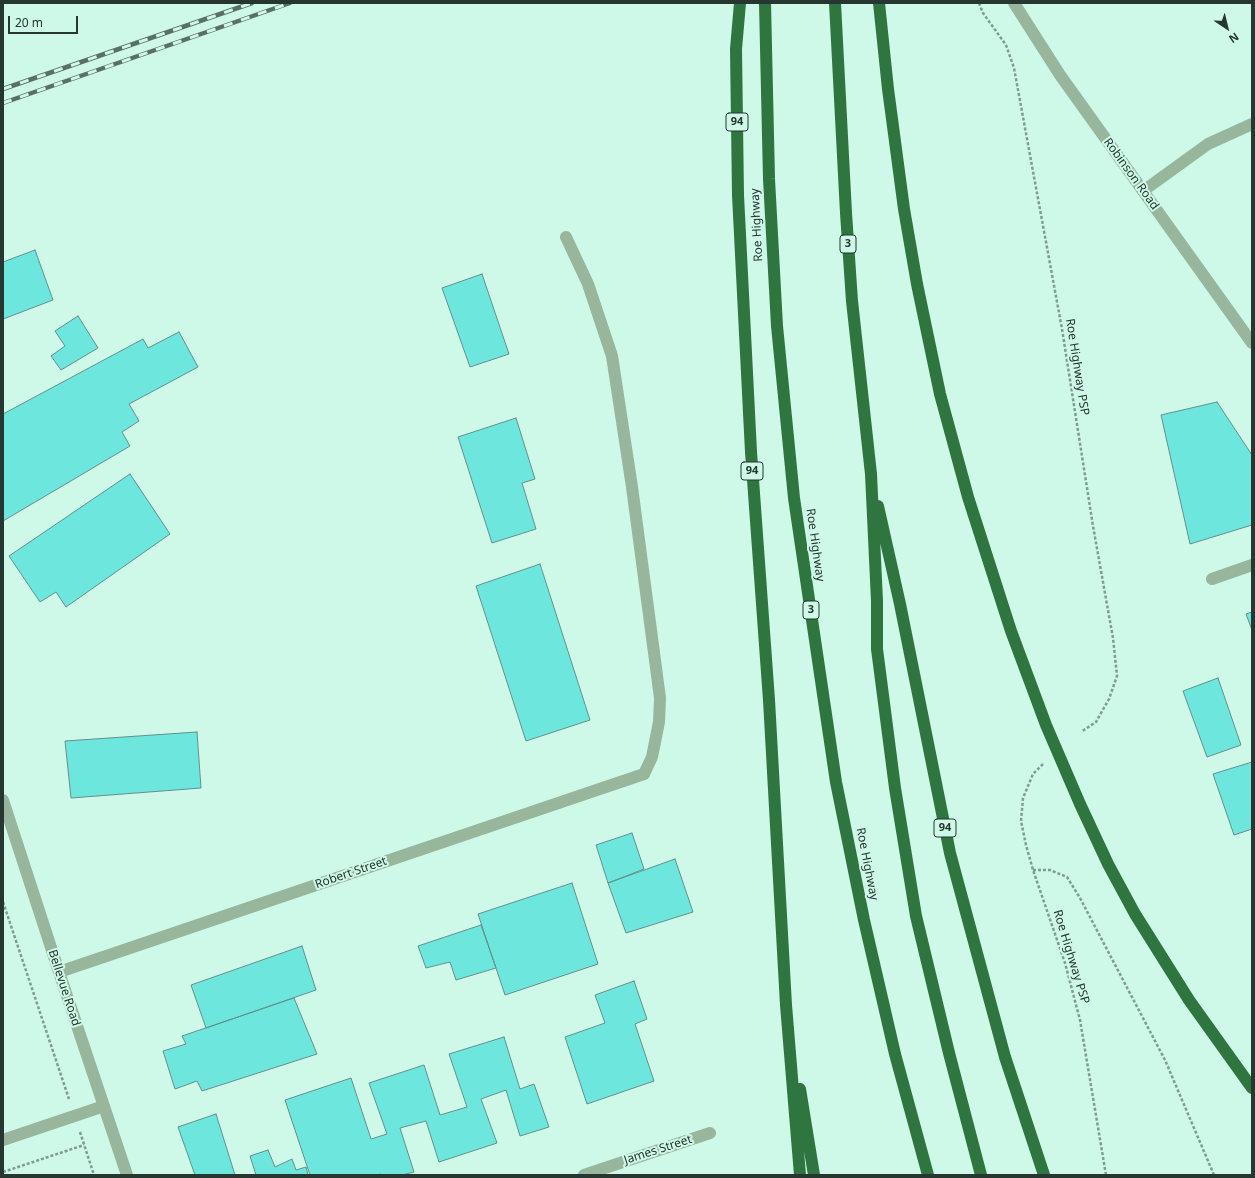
<!DOCTYPE html>
<html>
<head>
<meta charset="utf-8">
<style>
  body { margin:0 }
  #map { position:relative; width:1255px; height:1178px; overflow:hidden; background:#cef8e7; font-family:"Noto Sans",sans-serif }
  canvas { display:block }
  .frame { position:absolute; inset:0; border:4px solid #263630; pointer-events:none }
  .north { position:absolute; left:1207px; top:8px; width:40px; height:40px; -webkit-text-stroke:3px #cef8e7; paint-order:stroke; rotate:145deg; font-size:11px; font-weight:700; line-height:16px; text-align:center; color:#263630 }
  .north::after { content:''; display:block; margin:auto; width:14px; height:18px; background:#263630; clip-path:polygon(50% 0,100% 100%,50% 72%,0 100%) }
  .scale { position:absolute; left:8px; top:16px; width:70px; height:18px; box-sizing:border-box; border:2px solid #263630; border-top:0; padding-left:5px; font-size:12px; line-height:14px; white-space:nowrap; color:#263630; -webkit-text-stroke:3px #cef8e7; paint-order:stroke }
</style>
</head>
<body>
<div id="map">
<canvas width="1255" height="1178"></canvas>
<div class="frame"></div>
<div class="north">N</div>
<div class="scale">20 m</div>
</div>
<script>
const c = document.querySelector('canvas').getContext('2d');
c.lineJoin = 'round';
function fillPath(path, color) { c.fillStyle = color; c.fill(path, 'evenodd'); }
const shape = rows => new Path2D(rows.map(r => 'M' + r).join(''));
function strokePath(path, color, width, dash) { c.strokeStyle = color; c.lineWidth = width; c.lineCap = dash ? 'butt' : 'round'; c.setLineDash(dash || []); c.stroke(path); }
function drawText(font, color, halo, rows, align = 'center') {
  c.font = font + ' "Noto Sans",sans-serif'; c.lineWidth = 4; c.setLineDash([]); c.textBaseline = 'middle'; c.strokeStyle = halo; c.fillStyle = color; for (const [text, x, y, turn = 0] of rows) {
    c.save(); c.translate(x, y); c.rotate((+turn || 0) * Math.PI / 180); c.textAlign = isNaN(turn) ? turn : align; if (halo) c.strokeText(text, 0, 0); c.fillText(text, 0, 0); c.restore();
  }
}
const building = shape([
  [35,250,53,300,3,319,3,262,35,250],
  [482,274,509,354,470,367,442,288,482,274],
  [78,316,98,348,61,370,51,356,65,346,55,331,78,316],
  [179,332,198,367,129,404,139,421,122,432,130,446,3,521,3,414,143,339,148,348,179,332],
  [1217,402,1252,455,1252,525,1190,544,1161,415,1217,402],
  [516,418,535,479,522,483,536,529,492,543,458,437,516,418],
  [130,474,170,534,66,607,56,592,40,602,9,556,130,474],
  [540,564,590,720,526,741,476,586,540,564],
  [1252,612,1252,630,1246,614,1252,612],
  [1218,678,1241,745,1207,757,1183,691,1218,678],
  [197,732,201,788,71,798,65,741,197,732],
  [1252,762,1252,829,1234,835,1213,774,1252,762],
  [632,833,644,869,608,883,596,845,632,833],
  [675,859,693,912,626,933,608,883,675,859],
  [572,883,598,964,505,995,478,914,572,883],
  [481,925,496,968,456,980,450,962,426,968,418,946,481,925],
  [302,946,316,990,206,1028,191,985,302,946],
  [634,981,647,1019,635,1024,654,1081,587,1104,565,1037,605,1023,595,995,634,981],
  [294,998,317,1054,202,1091,197,1081,175,1089,163,1051,186,1044,182,1036,294,998],
  [504,1037,520,1089,534,1084,549,1127,520,1136,506,1090,481,1099,497,1143,439,1162,426,1121,400,1128,414,1172,402,1175,381,1175,381,1174,377,1175,310,1175,285,1100,351,1078,371,1139,387,1134,369,1083,424,1065,440,1115,467,1107,449,1054,504,1037],
  [216,1114,235,1175,195,1175,178,1127,216,1114],
  [268,1150,275,1167,292,1159,296,1170,306,1167,308,1175,256,1175,250,1156,268,1150]
]);
fillPath(building, '#6de7dd');
strokePath(building, '#63908b', 1);
strokePath(shape([
  [979,3,983,13,1006,45,1014,68,1062,329,1093,526,1113,638,1117,676,1109,699,1096,722,1081,732],
  [1043,764,1033,774,1023,798,1021,821,1026,845,1033,870,1065,963,1080,1020,1106,1175],
  [1033,870,1050,870,1067,877,1080,898,1165,1060,1214,1175],
  [3,902,69,1099],
  [80,1132,94,1175],
  [3,1172,84,1145]
]), '#7e9c90', 2.5, [3, 2]);
strokePath(shape([
  [1143,191,1208,144,1252,124],
  [566,237,588,284,612,356,632,487,660,698,659,722,652,757,644,774]
]), '#98b69c', 12);
strokePath(shape([
  [1014,3,1060,75,1252,343],
  [1212,579,1252,565],
  [3,800,59,972,127,1175],
  [59,972,644,774],
  [3,1140,104,1106],
  [584,1175,710,1133]
]), '#98b69c', 12);
strokePath(shape([
  [740,3,736,49,738,195,751,452,769,700,786,1005,800,1175],
  [765,3,769,179,777,326,794,498,836,782,864,920,895,1054,928,1175],
  [835,3,846,213,852,301,871,474,877,601,877,649,895,788,916,916,949,1053,981,1175],
  [879,3,888,89,904,209,917,284,940,394,968,497,1011,631,1046,725,1080,804,1108,864,1135,914,1189,1000,1252,1088],
  [878,506,900,604,950,853,1005,1057,1044,1175],
  [800,1089,814,1175]
]), '#2e753f', 12);
const rail = shape([
  [3,89,252,3],
  [3,103,290,3]
]);
strokePath(rail, '#597067', 4.5);
strokePath(rail, '#cef8e7', 3, [9]);
for (const [x, y, w] of [
  [737,122,22],
  [848,244,16],
  [752,471,22],
  [811,610,16],
  [945,828,22]
]) { const box = new Path2D(); box.roundRect(x - w / 2, y - 9, w, 18, 3); c.fillStyle = '#cef8e7'; c.fill(box); strokePath(box, '#263630', 1); }
drawText('bold 11px', '#263630', null, [
  ["94",737,122],
  ["3",848,244],
  ["94",752,471],
  ["3",811,610],
  ["94",945,828]
]);
drawText('12px', '#263630', '#cef8e7', [
  ["Robinson Road",1131,174,54],
  ["Roe Highway",757,225,-93],
  ["Roe Highway PSP",1077,367,81],
  ["Roe Highway",815,545,82],
  ["Roe Highway",867,864,79],
  ["Robert Street",351,873,-19],
  ["Roe Highway PSP",1071,957,73],
  ["Bellevue Road",64,988,72],
  ["James Street",658,1150,-18]
]);
</script>
</body>
</html>
